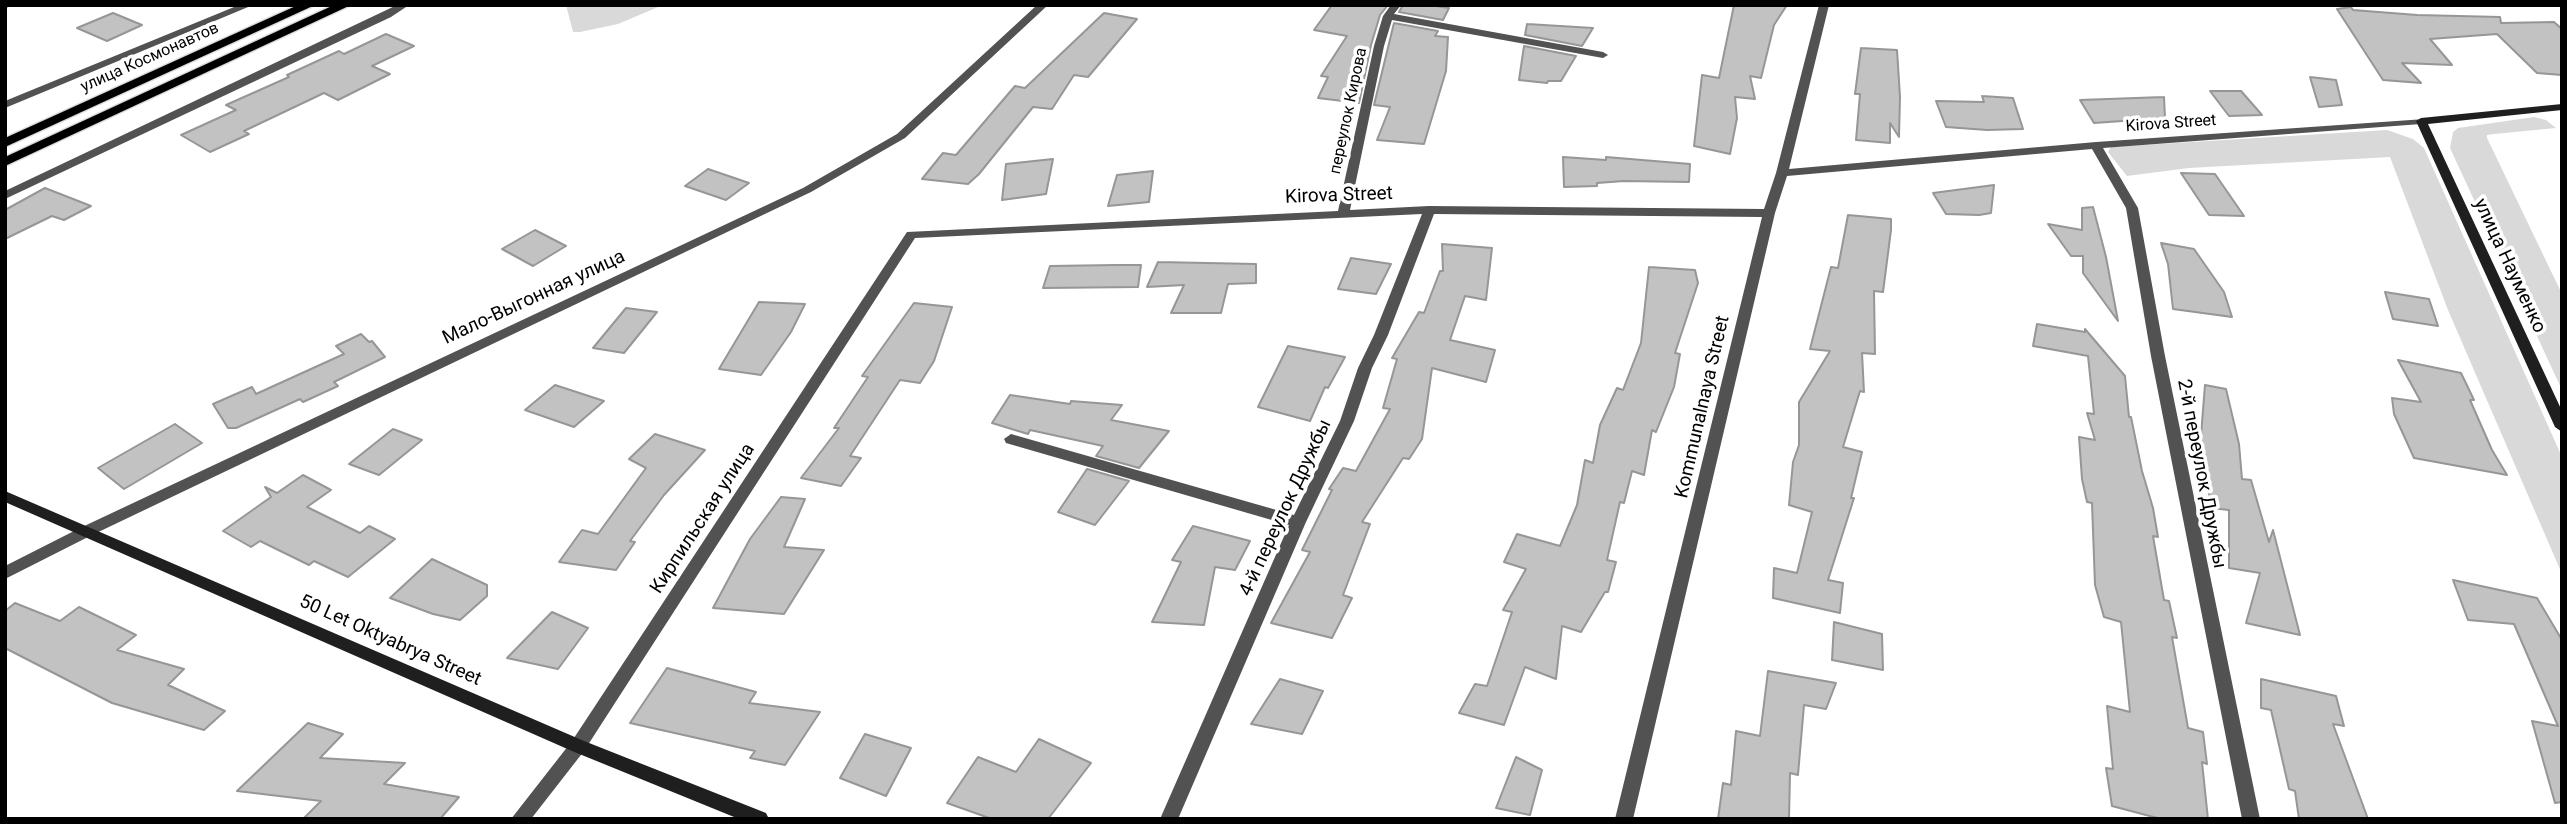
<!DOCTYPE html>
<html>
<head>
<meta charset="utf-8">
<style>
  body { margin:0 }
  #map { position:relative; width:2567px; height:824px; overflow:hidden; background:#fff; font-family:Roboto,sans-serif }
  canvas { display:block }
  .frame { position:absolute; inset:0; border:7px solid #000; pointer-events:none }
</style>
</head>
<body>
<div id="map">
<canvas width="2567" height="824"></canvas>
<div class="frame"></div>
</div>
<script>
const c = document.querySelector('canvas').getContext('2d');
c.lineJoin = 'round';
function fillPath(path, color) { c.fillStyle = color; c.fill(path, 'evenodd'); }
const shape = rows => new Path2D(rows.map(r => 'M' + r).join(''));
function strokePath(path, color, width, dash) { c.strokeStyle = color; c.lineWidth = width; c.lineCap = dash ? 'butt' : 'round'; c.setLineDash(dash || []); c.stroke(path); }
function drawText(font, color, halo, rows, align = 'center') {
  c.font = font + ' Roboto,sans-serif'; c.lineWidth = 7; c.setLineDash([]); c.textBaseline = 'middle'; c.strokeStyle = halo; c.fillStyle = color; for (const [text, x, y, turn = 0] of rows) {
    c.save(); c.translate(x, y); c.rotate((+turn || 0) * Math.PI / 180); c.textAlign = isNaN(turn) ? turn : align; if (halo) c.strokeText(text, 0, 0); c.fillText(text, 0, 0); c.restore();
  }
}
fillPath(shape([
  [566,5,663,5,618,24,580,32,573,32],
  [2534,117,2546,120,2556,128,2494,134,2487,135,2487,138,2562,294,2562,390,2450,148,2453,132,2458,128],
  [2387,130,2413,139,2424,148,2562,457,2562,574,2448,310,2390,157,2189,168,2127,176,2108,152,2111,147]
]), '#d9d9d9');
const building = shape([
  [1332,5,1388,5,1380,15,1371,45,1359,103,1318,98,1328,77,1321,76,1347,36,1314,30,1332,5],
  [1403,5,1429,5,1449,8,1443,20,1399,12,1403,5],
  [1734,5,1787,5,1774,25,1761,78,1750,76,1755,99,1735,97,1737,118,1730,154,1694,146,1702,75,1719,78,1734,5],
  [2351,7,2353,10,2417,15,2500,17,2501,23,2554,22,2562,29,2562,75,2537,73,2497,34,2430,39,2452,65,2402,63,2421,83,2383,80,2337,9,2351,7],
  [113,13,142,25,107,41,77,28,113,13],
  [1104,13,1137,19,1088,77,1074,75,1052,109,1033,107,979,174,968,184,922,179,943,153,956,155,1015,86,1025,88,1104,13],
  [1394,23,1438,31,1435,36,1448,37,1446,71,1424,144,1377,140,1390,107,1374,105,1394,23],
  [1527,24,1593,28,1582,46,1525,35,1527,24],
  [386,34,414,46,372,66,390,74,338,100,324,93,244,131,249,134,210,152,181,135,236,110,226,105,289,77,287,75,339,51,344,54,386,34],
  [1524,46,1576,56,1561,81,1548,81,1547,83,1519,80,1524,46],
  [1861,48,1897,50,1900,97,1899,137,1890,123,1890,143,1856,140,1860,94,1855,94,1861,48],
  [2310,77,2336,80,2342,105,2319,107,2310,77],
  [2210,91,2241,91,2262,115,2229,116,2210,91],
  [1982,96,2013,98,2023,129,1987,130,1946,127,1936,101,1984,102,1982,96],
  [2164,97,2165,118,2094,123,2080,100,2164,97],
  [1563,157,1606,160,1606,157,1690,164,1689,182,1624,181,1597,183,1597,186,1564,187,1563,157],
  [1053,159,1046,194,1002,200,1006,164,1053,159],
  [708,169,749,183,726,200,685,186,708,169],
  [1153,171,1149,202,1108,206,1117,175,1153,171],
  [2181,173,2215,174,2244,216,2209,215,2181,173],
  [1994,185,1991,213,1979,215,1946,214,1933,193,1994,185],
  [45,188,91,206,64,220,52,216,5,239,5,210,45,188],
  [2093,207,2106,257,2118,321,2083,273,2083,256,2071,256,2048,224,2082,230,2082,208,2093,207],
  [1848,215,1891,219,1891,230,1883,292,1874,291,1875,354,1862,353,1864,392,1860,391,1843,447,1862,452,1851,498,1854,498,1828,580,1843,583,1840,613,1773,598,1774,568,1797,573,1812,512,1789,505,1793,462,1799,445,1799,402,1830,351,1810,349,1831,267,1838,268,1848,215],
  [535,230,566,246,533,266,502,249,535,230],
  [2161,243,2194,249,2224,292,2232,317,2173,309,2168,264,2161,243],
  [1442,244,1492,248,1486,300,1465,296,1450,340,1495,350,1486,382,1432,368,1422,439,1409,459,1403,458,1362,522,1370,524,1343,595,1352,598,1332,638,1271,623,1310,552,1302,550,1332,490,1329,489,1343,468,1356,471,1390,409,1383,408,1397,359,1392,358,1419,312,1424,313,1440,271,1443,271,1442,244],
  [1351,258,1391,264,1376,294,1338,289,1351,258],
  [1158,262,1256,264,1256,283,1228,284,1221,313,1171,313,1184,285,1147,287,1158,262],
  [1116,265,1141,265,1138,287,1043,288,1050,266,1116,265],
  [1649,267,1695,270,1698,283,1675,353,1680,354,1674,387,1656,432,1652,430,1644,475,1632,471,1624,503,1620,502,1607,560,1616,562,1608,592,1605,592,1581,632,1562,626,1556,679,1525,667,1504,725,1459,713,1475,684,1487,686,1512,612,1503,610,1526,569,1504,562,1517,534,1560,546,1577,505,1585,460,1593,463,1600,425,1617,388,1623,390,1641,343,1649,267],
  [2385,292,2429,299,2438,326,2393,319,2385,292],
  [759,302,805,304,791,332,761,375,719,369,759,302],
  [914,303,952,307,934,361,920,383,900,380,850,456,861,458,841,486,801,478,839,428,834,428,868,377,862,376,914,303],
  [626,308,657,312,624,353,593,348,626,308],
  [2037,324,2085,332,2085,329,2125,376,2129,417,2131,417,2142,471,2153,508,2158,537,2153,536,2164,600,2169,601,2177,638,2172,637,2188,728,2203,732,2207,764,2202,762,2208,819,2161,819,2112,806,2106,768,2113,769,2107,706,2130,712,2121,622,2104,617,2095,585,2092,503,2087,502,2082,479,2079,437,2095,440,2087,413,2094,414,2088,356,2033,346,2037,324],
  [361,334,369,342,372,341,385,357,334,382,338,386,303,402,300,399,236,428,228,428,213,404,252,387,256,394,344,354,336,346,361,334],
  [1288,346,1345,357,1328,388,1325,387,1310,421,1258,407,1288,346],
  [2398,360,2461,373,2474,400,2470,400,2492,450,2507,475,2414,458,2394,414,2392,398,2421,402,2398,360],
  [555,385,604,401,574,427,525,410,555,385],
  [2205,385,2226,389,2239,444,2242,479,2251,480,2269,542,2273,530,2300,635,2246,623,2260,573,2229,568,2229,510,2211,508,2203,448,2200,448,2205,385],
  [1010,395,1070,404,1071,401,1122,405,1111,420,1169,431,1139,468,1096,456,1103,446,1030,430,1028,434,992,423,1010,395],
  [175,424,202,443,124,489,98,468,175,424],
  [393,429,422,440,379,475,349,464,393,429],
  [655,434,705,450,664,495,630,541,635,542,616,570,559,562,582,530,598,534,646,468,629,459,655,434],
  [1087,469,1129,481,1095,525,1058,512,1087,469],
  [303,475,331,490,307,507,360,533,369,526,395,539,348,577,314,561,309,565,260,541,251,547,223,531,271,497,265,487,277,493,303,475],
  [781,497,805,499,784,547,824,550,784,614,713,608,750,539,781,497],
  [1193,526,1250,541,1235,570,1215,567,1204,625,1152,622,1181,562,1172,560,1193,526],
  [432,559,487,585,487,596,460,620,433,614,390,598,432,559],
  [2453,580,2537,598,2562,640,2562,802,2555,803,2532,721,2558,726,2514,624,2468,620,2453,580],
  [15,603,60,621,79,607,136,635,117,650,184,669,168,685,225,711,204,730,112,703,5,648,5,611,15,603],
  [552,612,588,628,558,669,507,658,552,612],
  [1834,622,1882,634,1883,670,1832,660,1834,622],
  [667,668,756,692,749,703,820,712,785,765,750,758,755,751,630,723,667,668],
  [1768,671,1836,683,1826,709,1804,705,1798,775,1790,773,1789,819,1718,819,1723,783,1731,785,1736,731,1760,736,1768,671],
  [1280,679,1323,691,1302,734,1251,724,1280,679],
  [2261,679,2336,696,2344,726,2333,724,2368,819,2299,819,2295,791,2289,789,2271,710,2261,708,2261,679],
  [308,723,343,734,320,758,405,763,384,784,459,797,440,819,303,819,321,801,237,791,308,723],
  [865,734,911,748,886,796,840,778,865,734],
  [1039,739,1091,763,1048,819,992,819,947,803,978,757,1016,772,1039,739],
  [1516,757,1542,770,1530,815,1496,808,1516,757]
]);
fillPath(building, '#c2c2c2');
strokePath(building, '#969696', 2);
const primary = shape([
  [298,5,315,5,5,147,5,138,298,5],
  [334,5,351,5,5,166,5,157,334,5]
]);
strokePath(primary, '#dbdbdb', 3);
fillPath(shape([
  [239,5,253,5,5,108,5,101,239,5],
  [397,5,409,5,391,17,5,199,5,191,397,5],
  [1037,5,1048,5,905,138,811,192,90,536,5,579,5,566,80,528,803,188,897,134,1037,5],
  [1391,5,1401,5,1394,14,1603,52,1608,55,1603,58,1392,20,1384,46,1350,210,1429,206,1764,209,1776,173,1819,5,1829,5,1789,169,2096,142,2425,119,2425,123,2421,124,2103,148,2138,208,2165,356,2260,819,2242,819,2151,356,2126,208,2092,149,1787,176,1775,213,1633,819,1615,819,1762,217,1434,214,1388,335,1372,368,1354,421,1306,522,1178,819,1160,819,1289,525,1006,443,1004,439,1011,434,1294,515,1340,421,1358,368,1374,335,1422,214,915,238,584,751,531,819,511,819,572,741,907,232,1338,211,1374,46,1383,16,1391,5]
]), '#525252');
fillPath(shape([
  [5,5,11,5,5,9,5,5],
  [2562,104,2562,110,2428,124,2562,411,2562,432,2555,427,2416,121,2421,118,2562,104],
  [5,491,584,741,766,813,769,819,739,819,572,751,5,502,5,491]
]), '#1f1f1f');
fillPath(primary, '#000');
drawText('16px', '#000', '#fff', [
  ["улица Космонавтов",150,58,-24],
  ["переулок Кирова",1349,111,-78],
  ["Kirova Street",2171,124,-4]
]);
drawText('19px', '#000', '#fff', [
  ["Kirova Street",1339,196,-2],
  ["улица Науменко",2509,266,65],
  ["Мало-Выгонная улица",534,298,-25],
  ["Kommunalnaya Street",1703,407,-77],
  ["2-й переулок Дружбы",2201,474,79],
  ["4-й переулок Дружбы",1286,508,-65],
  ["Кирпильская улица",703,519,-57],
  ["50 Let Oktyabrya Street",390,641,24]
]);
</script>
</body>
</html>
